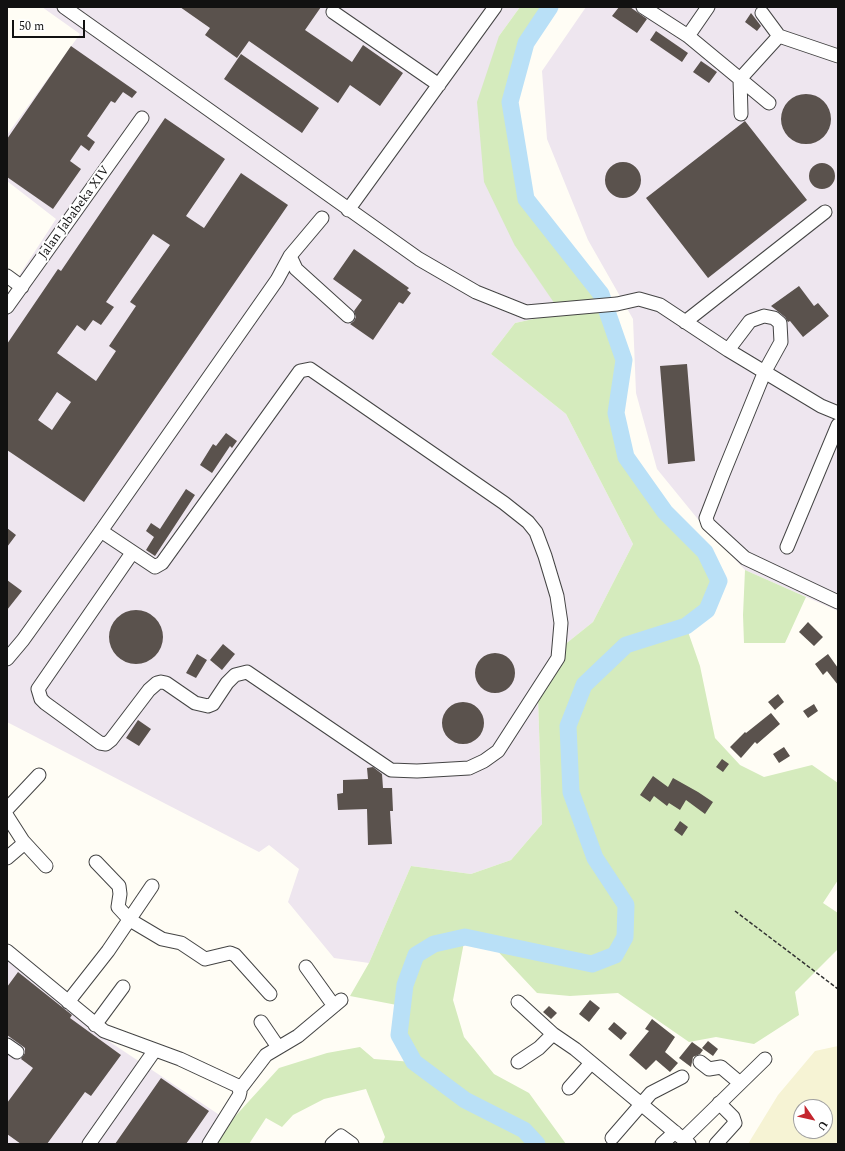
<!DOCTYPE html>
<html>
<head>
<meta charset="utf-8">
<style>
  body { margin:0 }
  #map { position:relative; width:845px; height:1151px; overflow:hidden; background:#fffdf5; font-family:Spectral,serif }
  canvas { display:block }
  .frame { position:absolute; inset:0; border:8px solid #111; pointer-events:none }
  .north { position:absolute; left:793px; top:1099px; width:40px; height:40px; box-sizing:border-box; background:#fff; border:1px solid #a0a0a0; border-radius:50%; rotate:124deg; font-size:11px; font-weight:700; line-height:16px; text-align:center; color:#111 }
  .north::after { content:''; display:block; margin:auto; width:14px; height:18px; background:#c4262e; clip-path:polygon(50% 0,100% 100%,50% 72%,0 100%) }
  .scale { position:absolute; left:12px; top:20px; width:73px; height:18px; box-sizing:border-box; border:2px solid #111; border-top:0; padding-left:5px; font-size:12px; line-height:14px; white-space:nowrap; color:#111; -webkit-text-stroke:3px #fff; paint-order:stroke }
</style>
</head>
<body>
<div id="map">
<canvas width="845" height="1151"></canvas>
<div class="frame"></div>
<div class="north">U</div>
<div class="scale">50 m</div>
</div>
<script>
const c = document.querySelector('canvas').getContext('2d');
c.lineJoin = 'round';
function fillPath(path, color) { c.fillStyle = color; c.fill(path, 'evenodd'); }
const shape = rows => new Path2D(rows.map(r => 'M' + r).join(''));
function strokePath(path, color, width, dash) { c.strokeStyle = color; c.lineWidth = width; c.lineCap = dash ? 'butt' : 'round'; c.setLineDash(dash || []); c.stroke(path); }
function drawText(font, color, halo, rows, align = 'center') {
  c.font = font + ' Spectral,serif'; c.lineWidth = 4; c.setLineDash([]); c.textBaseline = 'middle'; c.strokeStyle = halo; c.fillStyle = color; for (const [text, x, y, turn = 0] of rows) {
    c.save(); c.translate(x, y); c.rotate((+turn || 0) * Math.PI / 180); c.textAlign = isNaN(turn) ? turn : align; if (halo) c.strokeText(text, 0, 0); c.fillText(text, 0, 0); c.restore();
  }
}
fillPath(shape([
  [42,7,520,7,499,36,515,246,560,310,543,317,515,323,491,354,566,414,633,544,593,622,553,654,538,696,542,824,511,860,471,874,411,866,369,963,334,958,288,902,299,869,269,845,259,852,7,722,7,294,56,219,7,181,7,135,80,34],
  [586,7,838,7,838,611,745,570,701,523,657,469,636,393,633,319,588,240,547,139,542,71],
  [7,957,77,1014,89,1028,230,1122,215,1144,7,1144]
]), '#eee6ef');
fillPath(shape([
  [838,1046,838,1144,748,1144,778,1095,815,1051],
  [801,1107,825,1107,825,1131,801,1131]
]), '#f6f3d4');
fillPath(shape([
  [520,7,550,7,526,43,510,102,526,199,601,294,624,360,616,413,626,457,665,512,705,552,719,581,707,610,686,626,700,666,715,738,740,765,764,777,812,765,838,783,838,880,823,903,838,913,838,949,795,992,799,1015,754,1044,716,1037,689,1042,618,993,570,996,537,993,490,943,465,937,453,1000,464,1037,494,1074,529,1093,566,1144,382,1144,385,1137,366,1089,324,1099,293,1115,282,1127,266,1118,249,1144,215,1144,230,1122,279,1068,327,1053,360,1047,374,1059,413,1062,399,1035,402,1006,350,996,369,963,411,866,471,874,511,860,542,824,538,696,553,654,593,622,633,544,566,414,491,354,515,323,543,317,559,310,515,246,484,182,477,102,499,36],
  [745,570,806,597,785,643,744,643,743,615]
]), '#d5ebbd');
strokePath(shape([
  [537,1144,524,1130,465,1100,414,1062,399,1035,405,985,416,955,434,944,465,937,592,964,615,955,625,937,626,905,595,858,571,792,568,726,584,685,626,645,686,626,707,610,719,581,705,552,665,512,626,457,616,413,624,360,601,294,526,199,510,102,526,43,550,7]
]), '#b9e0f7', 17);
fillPath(shape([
  [180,7,321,7,305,30,352,62,363,45,403,73,380,106,350,85,338,103,249,41,237,58,205,35,210,28],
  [619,7,630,7,647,19,637,33,612,16],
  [751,13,761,26,757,31,745,22],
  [656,31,688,53,682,62,650,40],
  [71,46,137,92,132,98,123,92,115,103,111,101,87,136,95,142,89,151,81,145,70,161,81,169,53,209,7,177,7,139],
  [241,54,319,108,302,133,224,79],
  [701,61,717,72,709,83,693,72],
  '781 119a25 25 0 1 1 50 0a25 25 0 1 1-50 0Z',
  [165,118,225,159,186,216,204,228,241,173,288,205,84,502,7,450,7,344,58,269,61,271],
  [153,234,170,245,130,302,136,306,109,346,116,351,96,381,57,353,77,325,85,331,93,320,101,325,114,307,106,302],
  [57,392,71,402,52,430,38,420],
  [745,121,807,200,708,278,646,198],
  '605 180a18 18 0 1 1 36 0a18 18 0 1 1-36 0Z',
  '809 176a13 13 0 1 1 26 0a13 13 0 1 1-26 0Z',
  [354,249,409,288,407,290,411,293,403,304,399,302,373,340,350,324,354,321,356,317,354,311,362,300,333,279],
  [799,286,814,306,818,303,829,316,803,337,790,321,788,322,785,317,771,306],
  [687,364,695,461,668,464,660,366],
  [226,433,237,441,232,448,230,446,212,473,200,465,213,444,216,446],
  [186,489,195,495,155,556,146,550,154,537,146,531,151,523,160,529],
  [7,528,16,535,7,547],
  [7,580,22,591,7,610],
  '109 637a27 27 0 1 1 54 0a27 27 0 1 1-54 0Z',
  [808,622,823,637,814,646,799,632],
  [223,644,235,654,222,670,210,660],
  '475 673a20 20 0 1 1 40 0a20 20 0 1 1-40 0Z',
  [197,654,207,660,196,678,186,673],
  [828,654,838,668,838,685,827,671,823,675,815,664],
  [778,694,784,702,775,710,768,702],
  '442 723a21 21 0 1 1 42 0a21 21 0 1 1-42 0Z',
  [814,704,818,711,808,718,803,711],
  [771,713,780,724,757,744,755,742,741,758,730,747,745,732,746,733],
  [138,720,151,729,139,746,126,738],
  [784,747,790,756,779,763,773,754],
  [722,759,729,764,723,772,716,767],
  [373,767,382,774,383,788,392,788,393,811,390,811,392,844,368,845,367,809,338,810,337,794,343,793,343,780,368,779,367,768],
  [653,776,668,787,673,778,698,792,713,802,705,814,686,800,680,810,669,803,667,806,654,796,650,802,640,795],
  [680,821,688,827,682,836,674,830],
  [18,972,72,1015,70,1018,121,1055,91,1096,85,1092,47,1144,21,1144,7,1134,7,1103,33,1068,21,1059,25,1053,25,1048,7,1035,7,987],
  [590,1000,600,1008,589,1022,579,1014],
  [549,1006,557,1013,551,1019,543,1012],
  [652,1019,675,1037,665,1052,678,1063,670,1072,656,1060,646,1070,629,1055,649,1031,645,1029],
  [614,1022,627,1033,621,1040,608,1029],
  [708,1041,718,1049,713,1056,702,1048],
  [692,1042,703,1050,700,1054,693,1057,691,1067,679,1058],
  [161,1078,209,1111,186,1144,115,1144]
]), '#5a524d');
const minor = shape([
  [64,7,419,259,476,292,526,312,617,304,639,299,660,305,728,350,821,406,838,413],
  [643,7,688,36,769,103],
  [333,12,439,85],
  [762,13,779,36,838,56],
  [688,36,708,7],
  [741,114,740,79,779,36],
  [348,210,495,7],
  [290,256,296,269,348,316],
  [7,276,22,287],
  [7,307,142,118],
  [685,322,825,212],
  [728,350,750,321,764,316,774,318,780,323,781,342,765,371,723,474,706,518,708,524,745,558,838,602],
  [101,531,155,567,162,563,300,371,310,369,504,503,528,522,536,532,545,556,557,596,561,623,558,658,498,751,484,761,469,768,417,771,391,770,247,672,235,675,227,683,213,704,208,706,195,703,166,683,161,682,157,683,149,690,111,740,106,744,100,743,45,703,41,699,38,689,132,553],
  [787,547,838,425],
  [7,659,23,640,101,531,277,280,290,256,322,218],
  [7,809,39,775],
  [7,816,23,841,21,846,7,858],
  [23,841,46,866],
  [96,862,119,886,120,894,118,907,130,920,162,939,181,943,205,959,230,953,235,955,270,994],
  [7,951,104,1031,180,1059,238,1086,240,1092,239,1096,209,1144],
  [306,967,334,1006],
  [68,1002,108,951,152,886],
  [518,1002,553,1034,575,1049,689,1144],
  [261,1022,278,1047],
  [95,1025,123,987],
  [7,1045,17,1052],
  [518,1062,539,1048,553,1034],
  [700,1062,709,1069,721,1067,740,1083],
  [569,1088,591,1063],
  [240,1089,266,1055,298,1036,341,1000],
  [612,1138,651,1093,682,1077],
  [683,1139,765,1059],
  [89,1144,155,1050],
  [332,1144,341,1136,352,1144],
  [662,1144,675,1132],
  [716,1144,735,1123,733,1117,719,1103]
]);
strokePath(minor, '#444', 15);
strokePath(shape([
  [735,911,838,989]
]), '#333', 1.5, [4, 2]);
strokePath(minor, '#fff', 13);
drawText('13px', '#111', '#fff', [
  ["Jalan Jababeka XIV",75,213,-54]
]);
</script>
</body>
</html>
